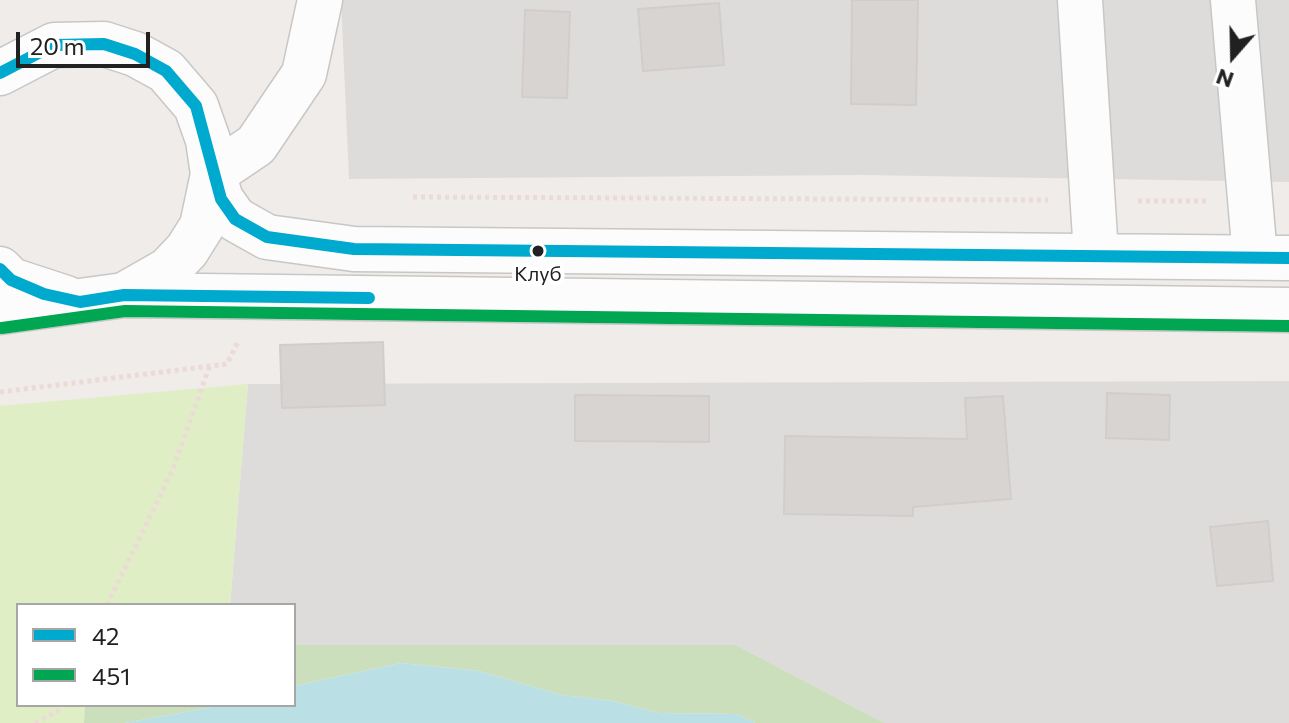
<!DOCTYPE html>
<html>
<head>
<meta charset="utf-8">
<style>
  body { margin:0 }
  #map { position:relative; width:1289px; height:723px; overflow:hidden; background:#efece9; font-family:Commissioner,sans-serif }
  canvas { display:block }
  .legend { position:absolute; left:16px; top:603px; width:280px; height:104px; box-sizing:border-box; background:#fff; border:2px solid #a6a6a6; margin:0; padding:10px 14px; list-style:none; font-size:24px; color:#212121 }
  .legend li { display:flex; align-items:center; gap:16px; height:40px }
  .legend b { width:40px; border:2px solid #a6a6a6 }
  .north { position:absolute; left:1193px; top:16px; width:80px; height:80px; -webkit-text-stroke:6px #fff; paint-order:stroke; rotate:200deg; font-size:22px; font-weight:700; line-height:32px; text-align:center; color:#212121 }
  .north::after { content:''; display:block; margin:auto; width:28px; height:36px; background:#212121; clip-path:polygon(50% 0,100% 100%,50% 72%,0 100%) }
  .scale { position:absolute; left:16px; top:32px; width:134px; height:36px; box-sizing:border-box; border:4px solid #212121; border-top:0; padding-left:10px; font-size:24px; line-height:28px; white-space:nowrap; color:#212121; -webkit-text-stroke:6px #fff; paint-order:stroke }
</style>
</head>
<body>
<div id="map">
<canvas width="1289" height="723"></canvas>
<ul class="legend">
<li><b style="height:10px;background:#00a9ce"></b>42</li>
<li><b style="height:10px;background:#00a651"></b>451</li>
</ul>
<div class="north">N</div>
<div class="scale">20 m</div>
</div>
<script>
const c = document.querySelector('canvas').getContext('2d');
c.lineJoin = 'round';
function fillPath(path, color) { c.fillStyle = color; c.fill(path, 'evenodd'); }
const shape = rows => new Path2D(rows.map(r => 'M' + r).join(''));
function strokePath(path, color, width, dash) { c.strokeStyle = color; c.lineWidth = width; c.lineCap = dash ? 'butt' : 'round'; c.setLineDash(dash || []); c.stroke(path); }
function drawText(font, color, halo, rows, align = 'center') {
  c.font = font + ' Commissioner,sans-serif'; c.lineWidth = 8; c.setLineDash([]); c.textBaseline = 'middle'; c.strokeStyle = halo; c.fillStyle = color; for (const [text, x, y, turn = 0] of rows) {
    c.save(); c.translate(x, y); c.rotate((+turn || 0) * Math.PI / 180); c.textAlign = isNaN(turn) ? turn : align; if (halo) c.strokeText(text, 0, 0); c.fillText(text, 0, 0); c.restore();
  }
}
fillPath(shape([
  [341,0,1289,0,1289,182,863,175,349,179],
  [1289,381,1289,723,884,723,736,645,294,645,294,605,230,605,248,384]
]), '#dedcdb');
fillPath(shape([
  [248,384,230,605,18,605,18,705,85,705,84,723,0,723,0,406]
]), '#dfeec5');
fillPath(shape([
  [294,645,736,645,884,723,755,723,737,714,659,713,613,701,561,695,479,671,401,663,294,686],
  [85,705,224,705,124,723,84,723]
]), '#ccdfbc');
fillPath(shape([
  [401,663,479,671,561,695,613,701,659,713,737,714,755,723,124,723,224,705,294,705,294,686]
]), '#bae0e5');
const building = shape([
  [852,0,918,0,916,105,851,104,852,0],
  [719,3,724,65,643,71,638,9,719,3],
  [525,10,570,12,567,98,522,97,525,10],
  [383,342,385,405,282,408,280,345,383,342],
  [1107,393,1170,395,1169,440,1106,438,1107,393],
  [575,395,709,396,709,442,575,441,575,395],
  [1003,396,1011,499,913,507,913,516,784,514,785,436,967,439,965,398,1003,396],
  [1268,521,1273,581,1217,586,1210,527,1268,521]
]);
fillPath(building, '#d7d4d2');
strokePath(building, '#d2cdca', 2);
const minor = shape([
  [1080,0,1096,254],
  [1233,0,1255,257],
  [0,73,54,45,104,44,135,54,166,71,196,106,208,140,213,174,202,226,187,250,168,270,124,295],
  [213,174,221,199,235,219,267,237,354,249,1289,258],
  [213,174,256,145,304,74,320,0],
  [0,269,11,280,66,298],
  [0,312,124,295,1289,310]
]);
strokePath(minor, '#c8c7c5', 47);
strokePath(shape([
  [413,197,1048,200],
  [1138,201,1208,201],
  [0,392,227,364,239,340],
  [107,605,173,469,210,365],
  [35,723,58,711,61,705]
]), '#ecdad9', 5, [4, 4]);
strokePath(minor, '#fdfcfc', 44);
strokePath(shape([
  [0,73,54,45,104,44,135,54,166,71,196,106,221,199,235,219,267,237,354,249,1289,258],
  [0,269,11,280,44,294,80,302,124,295,369,298]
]), '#00a9ce', 12);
strokePath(shape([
  [2,328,125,311,1289,326]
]), '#00a651', 12);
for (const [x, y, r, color] of [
  [538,251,7,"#212121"]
]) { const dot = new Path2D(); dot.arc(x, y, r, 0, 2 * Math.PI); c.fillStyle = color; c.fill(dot); strokePath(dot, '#fff', 3); }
drawText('20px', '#212121', '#fff', [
  ["Клуб",538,274]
]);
</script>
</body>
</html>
